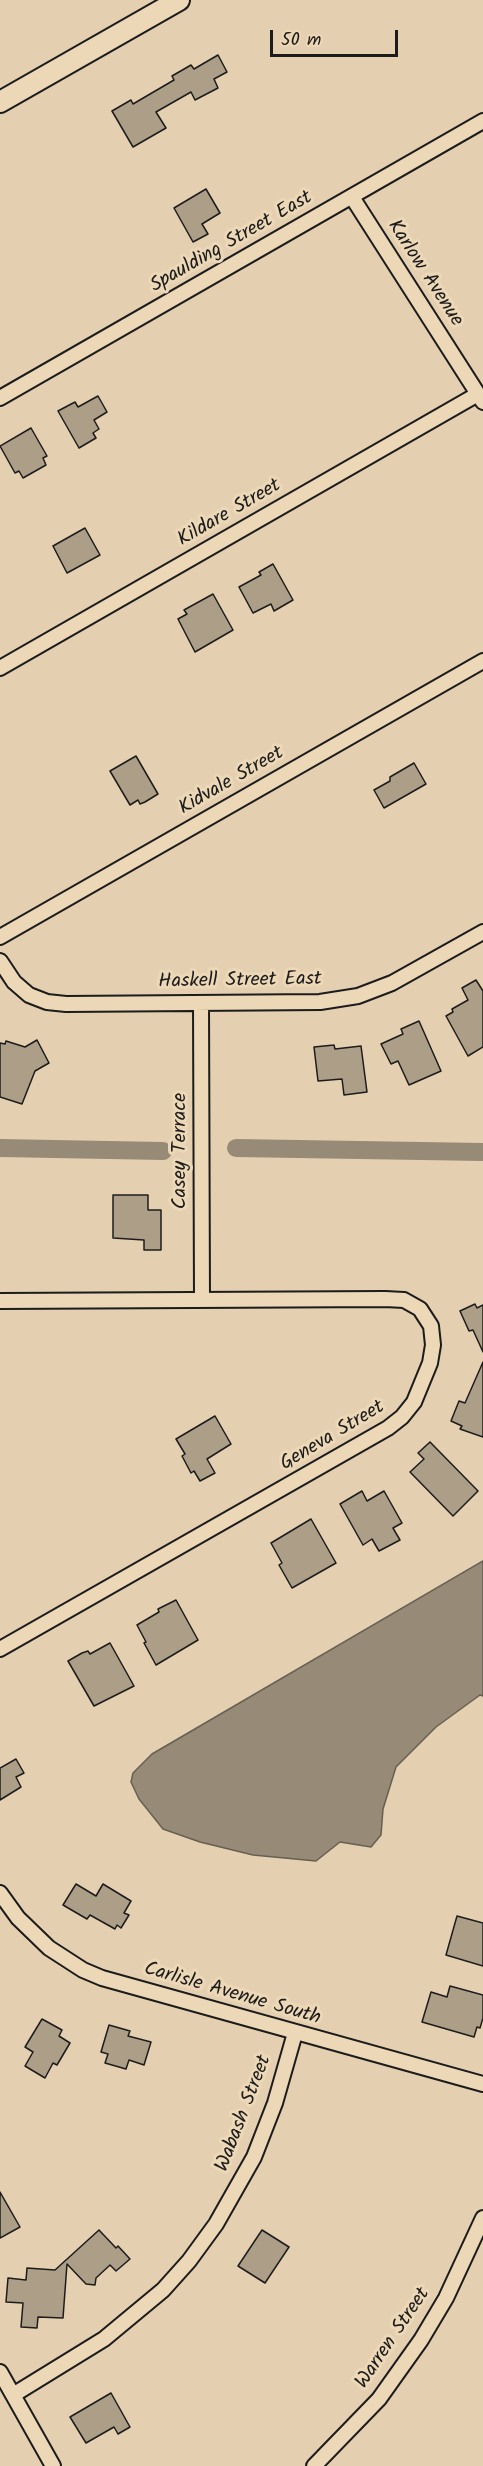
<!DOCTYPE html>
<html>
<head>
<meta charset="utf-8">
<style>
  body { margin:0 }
  #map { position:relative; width:483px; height:2466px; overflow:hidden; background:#e4d0b0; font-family:Kalam,sans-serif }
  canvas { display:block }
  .scale { position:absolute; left:270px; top:30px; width:128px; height:27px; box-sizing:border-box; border:3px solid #1c1c1c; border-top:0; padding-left:8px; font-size:18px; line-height:21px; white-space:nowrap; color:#1c1c1c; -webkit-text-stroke:4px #ecd8b6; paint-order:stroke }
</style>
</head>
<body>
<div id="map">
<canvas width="483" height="2466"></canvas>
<div class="scale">50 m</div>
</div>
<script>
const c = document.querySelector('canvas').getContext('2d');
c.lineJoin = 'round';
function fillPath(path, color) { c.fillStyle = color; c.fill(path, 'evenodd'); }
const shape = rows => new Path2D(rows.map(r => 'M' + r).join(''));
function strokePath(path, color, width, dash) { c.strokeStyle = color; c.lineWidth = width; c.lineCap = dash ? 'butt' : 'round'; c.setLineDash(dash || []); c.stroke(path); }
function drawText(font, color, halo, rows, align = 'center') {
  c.font = font + ' Kalam,sans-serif'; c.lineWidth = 6; c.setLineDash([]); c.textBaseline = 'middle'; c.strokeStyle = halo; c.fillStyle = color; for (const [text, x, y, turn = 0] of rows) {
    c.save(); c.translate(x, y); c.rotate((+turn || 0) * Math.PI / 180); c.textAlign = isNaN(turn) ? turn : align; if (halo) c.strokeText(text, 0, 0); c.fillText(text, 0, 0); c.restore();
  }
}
const water = shape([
  [483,1561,483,1696,480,1695,436,1727,396,1767,383,1809,381,1835,371,1847,340,1842,316,1861,253,1855,200,1842,163,1829,139,1799,131,1782,133,1773,152,1754,483,1561]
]);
fillPath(water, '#978b77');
strokePath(water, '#665f53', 1.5);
strokePath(shape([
  [0,1148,163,1151],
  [236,1148,483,1152]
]), '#978b77', 18);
const building = shape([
  [218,55,227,72,214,79,218,88,195,100,191,92,156,112,166,128,133,147,112,111,131,100,133,104,174,80,172,76,191,65,194,69,218,55],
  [206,189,220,213,202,224,208,234,193,242,174,208,206,189],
  [98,396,107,412,94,420,99,429,93,433,96,438,79,448,58,411,75,402,78,407,98,396],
  [31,428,47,456,43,458,46,465,23,478,19,471,15,473,0,446,31,428],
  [85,528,100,555,67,573,53,546,85,528],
  [273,564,293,600,274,611,271,604,253,613,239,587,261,575,259,572,273,564],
  [213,594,233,630,195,652,178,619,187,614,184,610,213,594],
  [136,756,158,794,145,802,140,804,138,800,130,805,110,771,136,756],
  [414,763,426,784,384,808,374,790,390,781,390,777,414,763],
  [476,980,483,991,483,1047,468,1056,446,1016,453,1012,452,1009,468,1000,462,988,476,980],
  [419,1021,441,1071,409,1085,398,1061,391,1064,381,1044,403,1034,401,1029,419,1021],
  [37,1040,49,1063,35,1071,22,1104,0,1097,0,1043,5,1044,6,1041,25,1047,37,1040],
  [334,1045,335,1049,361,1046,367,1092,344,1095,342,1079,318,1081,314,1047,334,1045],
  [113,1195,148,1195,148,1210,161,1210,161,1250,144,1250,144,1240,113,1238,113,1195],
  [475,1304,477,1308,483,1305,483,1352,473,1330,469,1331,460,1311,475,1304],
  [483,1362,483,1437,460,1429,462,1426,451,1421,459,1401,465,1403,483,1362],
  [215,1416,231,1444,207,1459,215,1473,200,1481,194,1471,191,1473,182,1456,185,1454,176,1439,215,1416],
  [430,1442,478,1491,453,1516,410,1472,424,1459,418,1453,430,1442],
  [362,1491,367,1501,384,1491,402,1523,393,1528,400,1540,379,1551,372,1539,363,1545,340,1504,362,1491],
  [311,1519,336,1563,292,1588,279,1565,282,1563,271,1543,311,1519],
  [176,1600,198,1640,156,1665,144,1643,146,1642,137,1625,159,1612,158,1609,176,1600],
  [110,1643,134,1686,94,1706,68,1661,82,1653,88,1651,90,1654,110,1643],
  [16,1759,24,1773,16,1777,21,1787,0,1800,0,1768,16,1759],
  [76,1884,96,1896,103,1884,131,1901,124,1913,129,1915,121,1928,117,1925,115,1929,90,1915,87,1919,63,1905,76,1884],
  [457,1916,483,1923,483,1966,446,1955,457,1916],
  [450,1986,483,1995,483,2018,480,2028,477,2027,474,2037,422,2022,431,1992,447,1997,450,1986],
  [42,2019,62,2030,59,2036,70,2043,57,2065,53,2063,45,2078,25,2066,33,2052,25,2047,42,2019],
  [109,2025,130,2031,128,2036,151,2042,144,2065,129,2060,126,2069,105,2063,108,2054,101,2052,109,2025],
  [0,2192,20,2227,0,2238,0,2192],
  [99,2230,116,2248,118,2246,130,2259,116,2271,110,2265,96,2278,95,2285,86,2284,67,2264,63,2318,38,2317,37,2328,21,2327,23,2303,6,2302,8,2278,26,2280,27,2268,55,2270,99,2230],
  [262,2230,289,2247,265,2283,238,2266,262,2230],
  [111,2393,130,2427,118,2434,114,2427,86,2443,70,2417,111,2393]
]);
fillPath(building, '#ac9e87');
strokePath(building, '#1c1c1c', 1.5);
const street = shape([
  [352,197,483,402],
  [0,398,483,121],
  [0,668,478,394],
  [0,937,483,661],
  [0,961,14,982,29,995,47,1002,66,1004,320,1002,358,996,392,983,483,932],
  [201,1003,202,1300],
  [0,1301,385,1299,404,1300,420,1309,431,1326,433,1345,430,1363,414,1402,402,1417,388,1428,0,1649],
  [0,1893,18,1918,49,1948,83,1970,102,1978,483,2084],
  [0,2372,53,2466],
  [13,2395,104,2339,163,2290,189,2261,216,2224,254,2157,275,2103,295,2033],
  [314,2466,379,2399,421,2340,446,2298,483,2218]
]);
const secondary = shape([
  [0,102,179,0]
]);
strokePath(street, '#1c1c1c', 18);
strokePath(secondary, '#1c1c1c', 24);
strokePath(street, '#ecd8b6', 14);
strokePath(secondary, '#ecd8b6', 20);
drawText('20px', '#1c1c1c', '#ecd8b6', [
  ["Spaulding Street East",232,243,-30],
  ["Karlow Avenue",424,274,57],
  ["Kildare Street",230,514,-30],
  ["Kidvale Street",232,782,-30],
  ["Haskell Street East",240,982,-1],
  ["Casey Terrace",182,1151,-90],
  ["Geneva Street",333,1437,-31],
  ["Carlisle Avenue South",232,1995,16],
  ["Wabash Street",245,2114,-69],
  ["Warren Street",394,2339,-56]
]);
</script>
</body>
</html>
